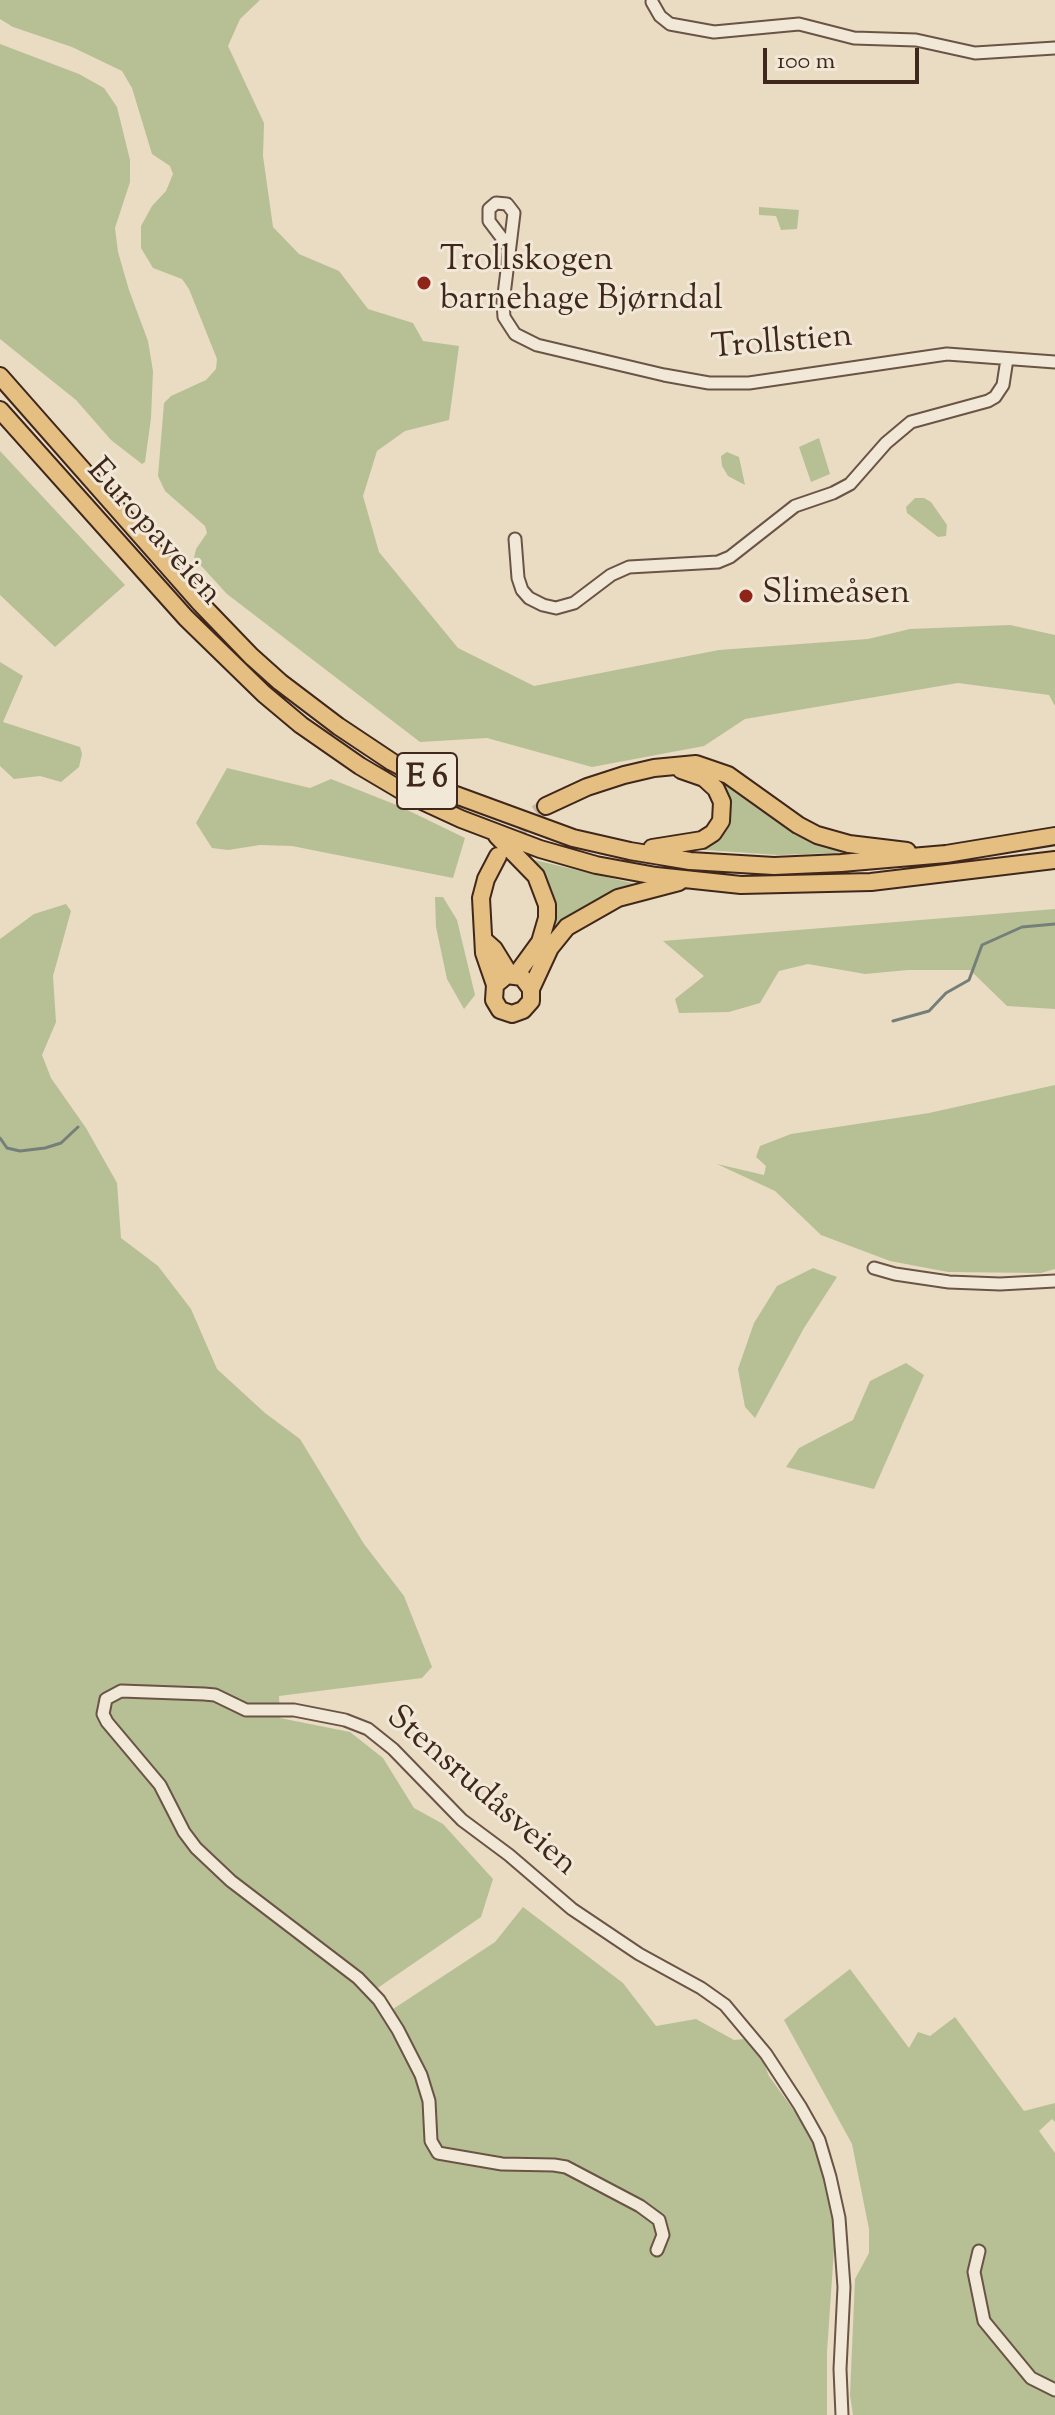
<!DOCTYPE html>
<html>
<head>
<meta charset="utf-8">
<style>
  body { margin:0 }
  #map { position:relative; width:1055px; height:2415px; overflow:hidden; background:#eadbc3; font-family:"Sorts Mill Goudy",serif }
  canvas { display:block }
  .scale { position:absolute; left:763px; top:48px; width:156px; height:36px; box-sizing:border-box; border:4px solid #40271b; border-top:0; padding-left:10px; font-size:24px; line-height:28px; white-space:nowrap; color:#40271b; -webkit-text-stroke:6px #f1e8d8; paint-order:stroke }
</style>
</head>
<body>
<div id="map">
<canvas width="1055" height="2415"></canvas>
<div class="scale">100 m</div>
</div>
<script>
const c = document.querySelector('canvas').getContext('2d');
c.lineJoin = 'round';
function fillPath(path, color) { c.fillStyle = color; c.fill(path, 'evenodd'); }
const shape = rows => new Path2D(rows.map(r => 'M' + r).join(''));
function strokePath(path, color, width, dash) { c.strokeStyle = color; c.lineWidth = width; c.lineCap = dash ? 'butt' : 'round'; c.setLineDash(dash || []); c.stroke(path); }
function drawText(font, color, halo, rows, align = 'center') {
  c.font = font + ' "Sorts Mill Goudy",serif'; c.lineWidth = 6; c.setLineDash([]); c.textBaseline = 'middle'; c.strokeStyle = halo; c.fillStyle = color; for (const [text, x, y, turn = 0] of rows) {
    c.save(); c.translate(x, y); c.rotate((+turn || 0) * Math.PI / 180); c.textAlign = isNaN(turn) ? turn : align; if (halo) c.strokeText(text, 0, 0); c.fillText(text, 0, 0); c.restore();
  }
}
fillPath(shape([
  [0,0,260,0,240,19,228,46,264,123,263,156,273,227,299,254,339,271,368,309,413,323,423,341,459,346,449,420,405,431,377,451,363,496,379,552,458,648,534,686,719,650,868,639,910,629,1010,625,1055,635,1055,706,1049,695,958,683,745,719,704,746,592,767,487,738,420,742,227,594,194,558,196,549,207,533,205,526,165,491,158,476,164,403,171,396,206,380,216,369,217,359,189,289,182,279,153,268,141,248,141,226,152,206,166,191,173,174,170,166,152,154,132,88,122,71,72,47,13,27,0,19],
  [0,44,79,74,104,88,117,107,130,160,130,182,115,228,118,252,129,290,148,341,153,371,151,418,145,462,142,464,111,440,76,400,0,339],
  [759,207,799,210,797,229,781,230,776,216,759,215],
  [819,438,830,474,811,482,799,447],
  [0,451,125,585,55,647,0,595],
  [727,452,739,457,745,485,728,476,722,466,721,456],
  [915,498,924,498,931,502,947,525,946,536,938,537,907,513,906,507],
  [0,662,23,676,3,722,80,747,82,754,79,767,61,782,40,776,14,779,0,766],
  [227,768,310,788,331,779,399,806,465,838,453,878,292,846,260,845,228,850,212,848,196,823],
  [707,771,859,852,778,855,691,849,720,832],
  [526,858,636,884,638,885,555,925,554,911],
  [435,897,443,897,457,920,475,995,464,1009,447,979,436,927],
  [66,904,71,911,53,976,56,1022,42,1055,51,1078,86,1128,117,1183,121,1238,158,1266,191,1309,217,1369,265,1413,300,1439,364,1544,404,1596,432,1667,422,1678,279,1696,280,1718,350,1732,383,1758,414,1808,443,1824,493,1879,481,1917,366,1996,384,2015,495,1942,523,1907,623,1983,656,2026,696,2019,734,2040,754,2038,769,2076,813,2137,830,2182,834,2249,827,2352,827,2415,0,2415,0,939,34,914],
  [1055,909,1055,1009,1007,1006,970,970,908,970,865,974,808,964,779,971,760,1003,729,1012,679,1013,675,999,704,976,663,941],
  [1055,1085,1055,1269,1041,1273,948,1272,890,1261,821,1235,775,1191,717,1164,764,1175,766,1166,756,1157,760,1146,791,1134,929,1113],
  [813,1268,837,1277,804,1328,755,1418,745,1407,738,1369,754,1323,777,1286],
  [906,1363,924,1375,874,1489,786,1467,799,1448,853,1420,870,1381],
  [850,1969,909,2048,918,2032,930,2036,955,2017,1024,2111,1055,2103,1055,2122,1052,2119,1039,2131,1055,2153,1055,2415,853,2415,850,2395,855,2279,869,2253,869,2229,852,2144,784,2020]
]), '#b6c094');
strokePath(shape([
  [893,1021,929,1011,946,993,969,980,982,945,1022,927,1055,924],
  [0,1138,7,1148,20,1151,45,1148,61,1143,78,1127]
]), '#757f79', 3);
strokePath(shape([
  [504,848,527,820,546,806]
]), '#c8b7a1', 16, [16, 8]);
const minor = shape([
  [652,2,660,16,670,24,714,32,799,24,854,38,916,40,975,53,1055,48],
  [508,246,489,221,489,209,496,203,507,204,514,213,503,303,504,317,515,334,537,345,664,375,709,383,749,383,947,354,1055,362],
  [515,539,518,578,522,590,529,598,543,605,556,608,574,603,611,575,629,567,718,562,730,557,795,506,833,493,850,484,886,443,911,422,988,401,995,397,1003,385,1007,359],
  [874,1268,895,1274,949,1282,1000,1284,1055,1281],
  [657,2250,663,2235,659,2220,640,2206,566,2167,554,2165,502,2164,438,2153,431,2141,429,2101,421,2075,398,2030,379,2000,358,1978,231,1881,196,1848,184,1832,160,1785,107,1722,103,1714,106,1699,121,1691,204,1694,215,1695,246,1710,294,1710,345,1720,368,1729,393,1749,462,1820,509,1855,572,1909,639,1954,701,1988,725,2005,766,2054,800,2106,819,2140,830,2177,839,2218,844,2287,840,2369,842,2415],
  [979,2251,974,2272,984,2321,1031,2378,1055,2390]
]);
const highway = shape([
  [0,376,200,603,251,656,280,682,338,726,392,762,453,794,573,838,630,851,690,861,774,866,841,863,946,854,1055,836],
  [0,410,186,618,264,694,301,725,360,766,409,795,461,819,540,849,596,865,656,876,741,885,871,882,1055,860],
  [546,806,587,787,624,775,654,768,696,764,728,775,798,825,817,835,849,844,907,851],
  [497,836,536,876,547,905,547,918,540,942,516,975],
  [652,848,702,840,713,833,721,821,722,802,716,789,704,778,681,770],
  [485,941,494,949,510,975],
  [495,985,507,975,522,977,531,989,531,1001,523,1010,512,1014,500,1010,494,1000,495,985,484,953,481,898,486,879,498,856],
  [531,989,550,948,567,927,618,898,679,882]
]);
strokePath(minor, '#6a5445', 15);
strokePath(highway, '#40271b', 20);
strokePath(minor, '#f1e8d8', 11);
strokePath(highway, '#e5be82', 16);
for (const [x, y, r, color] of [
  [424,283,8,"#8f2418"],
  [746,596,8,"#8f2418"]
]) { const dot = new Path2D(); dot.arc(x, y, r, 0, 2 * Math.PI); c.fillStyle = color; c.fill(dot); strokePath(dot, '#f1e8d8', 3); }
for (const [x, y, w] of [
  [427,781,60]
]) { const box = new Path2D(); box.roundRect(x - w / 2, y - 28, w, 56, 6); c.fillStyle = '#f1e8d8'; c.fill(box); strokePath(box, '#40271b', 2); }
drawText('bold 32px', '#40271b', null, [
  ["E 6",427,781]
]);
drawText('34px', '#40271b', '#f1e8d8', [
  ["Trollskogen",440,263],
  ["barnehage Bjørndal",440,302],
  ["Slimeåsen",762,596]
], 'left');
drawText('34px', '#40271b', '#f1e8d8', [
  ["Trollstien",782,345,-5],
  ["Europaveien",152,534,48],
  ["Stensrudåsveien",480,1793,41]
]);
</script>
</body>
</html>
